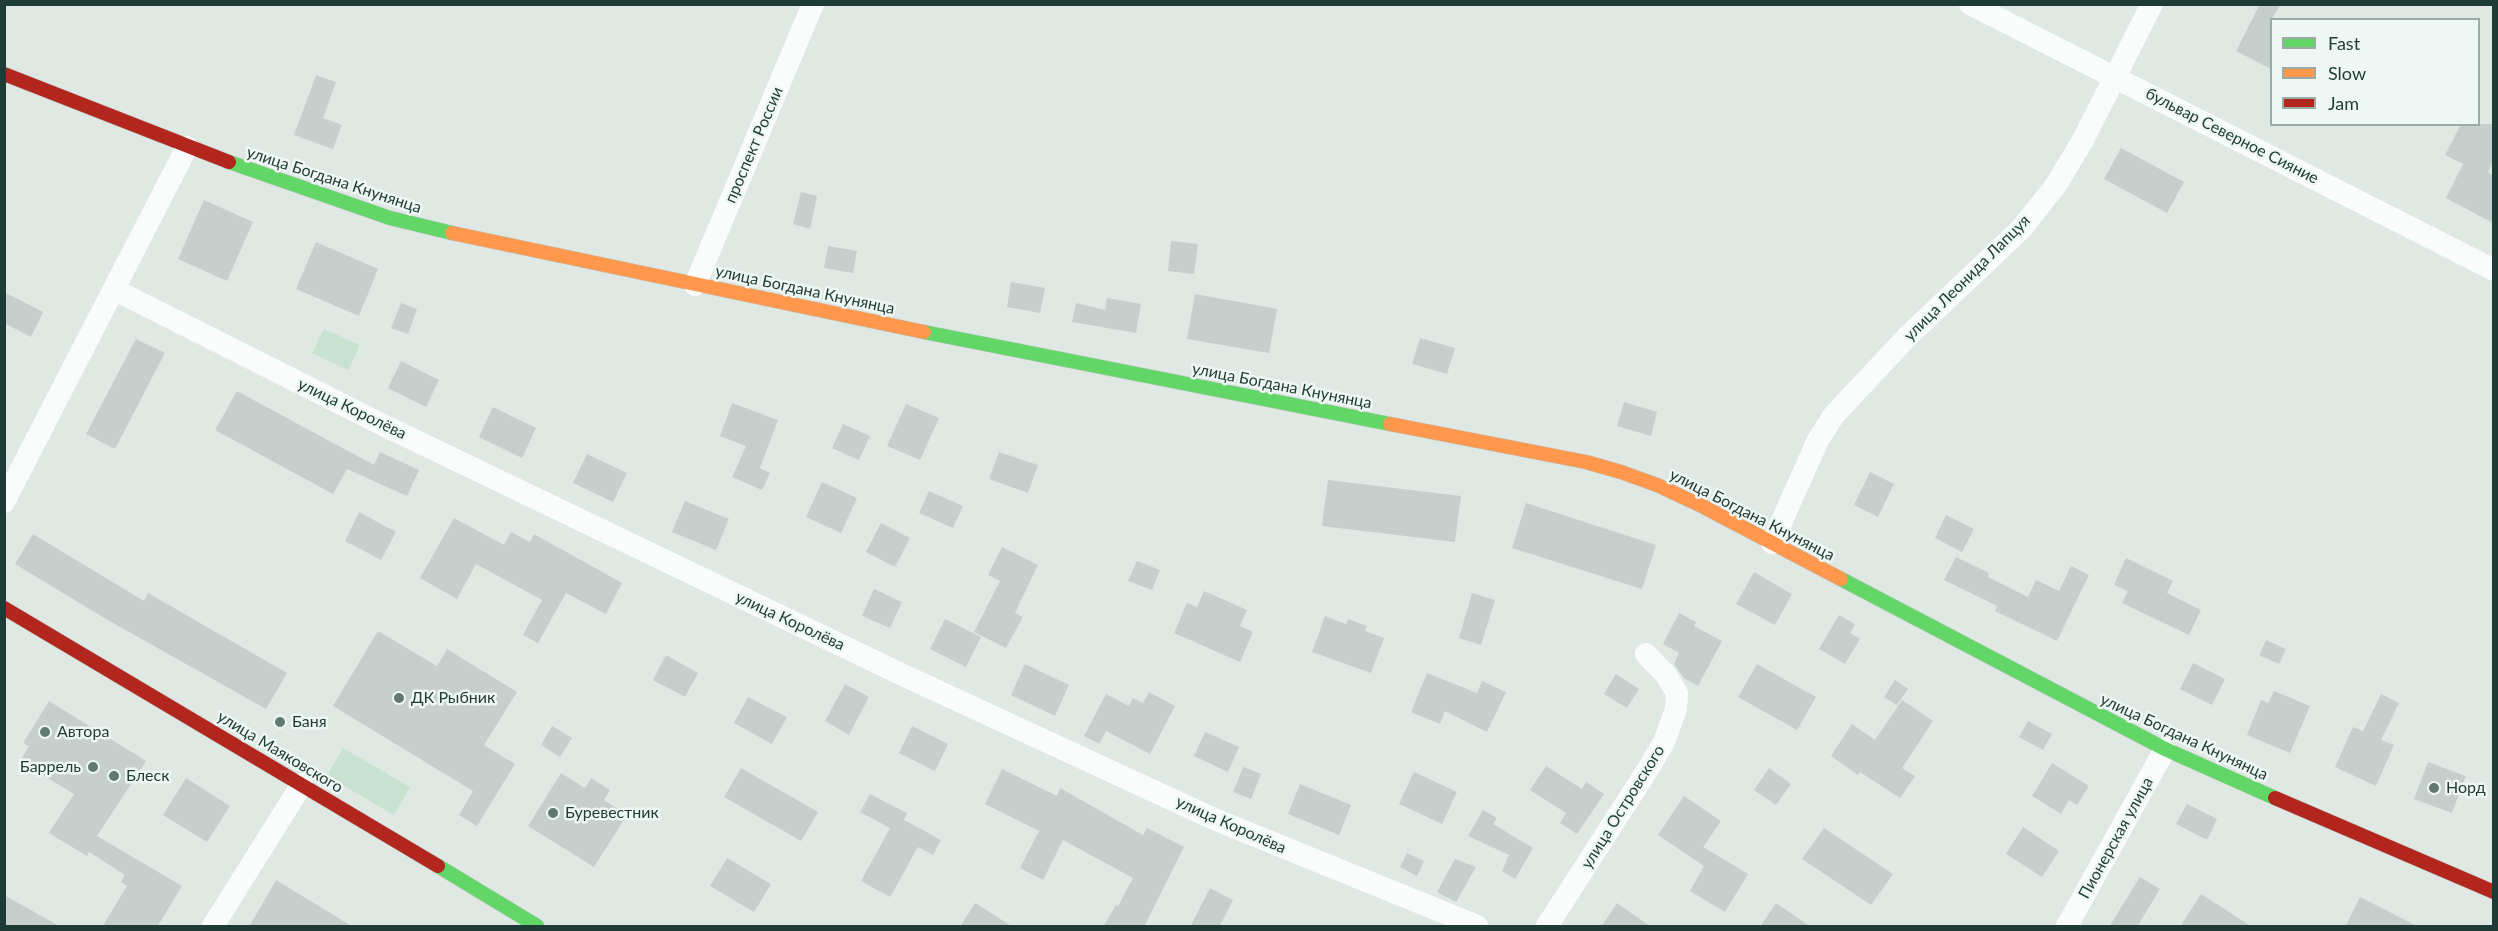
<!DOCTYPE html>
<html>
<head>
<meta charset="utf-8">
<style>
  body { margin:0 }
  #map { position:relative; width:2498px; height:931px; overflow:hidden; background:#e0e8e4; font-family:Lato,sans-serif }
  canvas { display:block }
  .frame { position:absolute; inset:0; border:6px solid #1e3b35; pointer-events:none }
  .legend { position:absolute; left:2270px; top:18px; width:210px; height:108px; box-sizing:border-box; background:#eef7f3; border:2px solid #9baca7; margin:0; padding:8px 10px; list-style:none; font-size:18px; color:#1e3b35 }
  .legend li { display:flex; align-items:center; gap:12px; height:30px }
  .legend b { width:30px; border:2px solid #9baca7 }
</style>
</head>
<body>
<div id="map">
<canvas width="2498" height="931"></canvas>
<div class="frame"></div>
<ul class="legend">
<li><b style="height:8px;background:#63d668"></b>Fast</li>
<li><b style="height:8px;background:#ff974d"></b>Slow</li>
<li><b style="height:8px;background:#b3261e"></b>Jam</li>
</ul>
</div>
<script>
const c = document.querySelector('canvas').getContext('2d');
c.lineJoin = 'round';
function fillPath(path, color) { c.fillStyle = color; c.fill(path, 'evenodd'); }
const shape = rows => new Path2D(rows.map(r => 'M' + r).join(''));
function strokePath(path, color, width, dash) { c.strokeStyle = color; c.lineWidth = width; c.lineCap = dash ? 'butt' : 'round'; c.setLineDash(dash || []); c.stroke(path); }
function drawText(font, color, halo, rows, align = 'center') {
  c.font = font + ' Lato,sans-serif'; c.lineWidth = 5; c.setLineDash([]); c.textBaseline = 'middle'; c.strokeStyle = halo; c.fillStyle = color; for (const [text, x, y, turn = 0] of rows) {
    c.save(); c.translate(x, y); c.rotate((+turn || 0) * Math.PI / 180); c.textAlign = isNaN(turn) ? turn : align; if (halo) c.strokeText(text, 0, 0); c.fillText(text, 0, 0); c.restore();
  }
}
fillPath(shape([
  [324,329,360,345,348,370,312,353],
  [343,748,410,787,394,815,327,776]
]), '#c8e2d1');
fillPath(shape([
  [2260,4,2281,4,2271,20,2271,69,2236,51],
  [316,75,336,82,323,118,342,125,333,149,294,135],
  [2461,124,2493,124,2493,160,2488,172,2493,175,2493,223,2446,198,2463,164,2445,155],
  [2121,148,2184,182,2167,213,2104,179],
  [801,192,817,196,810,229,793,224],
  [204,200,253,222,227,281,178,259],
  [1171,241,1198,244,1194,274,1168,271],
  [316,242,378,269,359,316,296,289],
  [828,246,857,251,853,273,824,268],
  [1011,282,1045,288,1040,313,1007,307],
  [4,292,43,312,31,337,4,323],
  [1195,294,1277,309,1269,353,1187,339],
  [1107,298,1141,304,1136,333,1072,322,1076,303,1105,310],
  [401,303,417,309,408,334,391,328],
  [1420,338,1455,348,1447,374,1412,364],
  [136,339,165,353,115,449,86,434],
  [401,361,439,380,426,407,388,388],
  [237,391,374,465,380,452,419,470,407,496,347,469,333,494,215,430],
  [1624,402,1657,412,1651,436,1617,426],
  [732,403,778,420,760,468,770,473,762,490,732,477,746,446,720,436],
  [906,404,939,418,920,460,887,446],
  [493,407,536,428,522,458,479,437],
  [843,424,870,436,859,460,832,448],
  [999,452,1038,465,1028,493,989,479],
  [587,454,627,473,613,502,573,483],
  [1870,472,1894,484,1878,517,1854,505],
  [1328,480,1461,496,1455,542,1322,526],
  [822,482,857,498,841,533,806,517],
  [929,491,963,506,953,528,919,513],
  [685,501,729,519,716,550,672,532],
  [1526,503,1656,545,1642,589,1512,548],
  [359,512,396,532,381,560,345,541],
  [1946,515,1974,529,1962,552,1935,538],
  [454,518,504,545,511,532,530,542,534,534,622,583,606,614,566,593,538,643,523,635,542,600,476,564,457,599,420,578],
  [881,523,910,538,895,567,866,552],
  [33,534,144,601,148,593,287,673,266,709,106,619,15,564],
  [1002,547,1038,565,1015,613,1023,617,1006,648,974,632,1000,581,988,575],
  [1956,557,1989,573,1988,577,2028,597,2036,580,2059,591,2071,566,2089,575,2057,641,1995,611,1997,606,1944,580],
  [2126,558,2173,581,2167,593,2201,610,2189,635,2122,603,2128,591,2114,585],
  [1137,561,1160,570,1152,590,1128,581],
  [1754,572,1792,594,1775,625,1736,604],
  [874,589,902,602,890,628,862,616],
  [1204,591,1247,610,1240,626,1253,632,1240,662,1174,633,1187,603,1197,607],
  [1472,593,1495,600,1481,645,1459,638],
  [1679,613,1696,622,1694,626,1722,641,1698,686,1684,678,1674,664,1679,653,1663,644],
  [1839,615,1855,624,1850,633,1860,639,1845,664,1819,649],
  [1325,616,1346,624,1348,619,1367,626,1365,631,1384,638,1371,673,1312,652],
  [945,619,981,637,966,667,930,649],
  [378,631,437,666,447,649,517,692,484,745,515,764,477,826,459,815,473,791,333,706],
  [2266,640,2286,649,2279,664,2259,655],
  [666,655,698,673,685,697,653,680],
  [2193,663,2225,679,2212,705,2180,689],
  [1025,664,1069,685,1055,716,1011,695],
  [1757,664,1816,697,1797,730,1738,697],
  [1427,673,1477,693,1482,681,1506,692,1487,732,1445,711,1440,724,1411,712],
  [1616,674,1639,689,1627,708,1604,694],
  [1895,680,1908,689,1897,705,1884,697],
  [845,684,869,697,849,735,825,721],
  [2274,691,2310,706,2290,753,2247,735,2261,700,2268,703],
  [1149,692,1175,706,1150,754,1106,731,1099,744,1084,736,1106,694,1129,706,1133,698,1143,703],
  [2381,694,2399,703,2381,740,2394,745,2376,786,2335,767,2353,727,2363,731],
  [748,697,787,717,772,744,734,723],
  [1902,700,1933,721,1902,768,1915,776,1900,798,1860,772,1858,775,1831,756,1852,724,1875,740],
  [49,701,146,761,97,836,182,886,157,927,102,927,127,886,121,882,125,875,89,852,87,856,49,833,74,794,20,761,29,746,23,743],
  [2028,721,2052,734,2043,750,2019,737],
  [552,726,572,738,560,757,541,745],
  [912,726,948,744,935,771,899,753],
  [1205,732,1239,747,1228,772,1194,756],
  [2428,762,2466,776,2452,813,2414,799],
  [2052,763,2089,786,2077,805,2069,800,2061,814,2032,796],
  [1546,766,1582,789,1586,782,1604,794,1577,834,1560,823,1566,813,1530,790],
  [1243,767,1261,774,1251,799,1233,792],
  [741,768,818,812,801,841,724,797],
  [1769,768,1791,784,1776,805,1754,790],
  [1002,769,1057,796,1060,788,1143,835,1147,828,1184,847,1144,927,1103,927,1116,905,1118,906,1133,878,1063,840,1043,880,1020,868,1039,831,985,804],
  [1414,772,1457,792,1442,824,1399,804],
  [561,773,585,788,591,778,610,790,604,800,627,815,594,867,528,826],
  [186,778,230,806,207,842,163,815],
  [1300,784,1351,805,1339,835,1288,814],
  [870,794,907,813,904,820,941,840,933,855,918,847,890,897,861,881,890,828,860,812],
  [1684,796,1721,821,1703,847,1748,874,1725,912,1690,891,1704,866,1658,835],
  [2187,804,2217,819,2207,840,2176,824],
  [1483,810,1497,818,1493,824,1533,848,1515,879,1502,871,1509,855,1468,836],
  [2023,827,2059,851,2042,877,2006,854],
  [1824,828,1893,874,1871,905,1802,859],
  [1407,853,1424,861,1417,876,1400,867],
  [727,858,771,884,754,912,710,886],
  [1455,859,1476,867,1456,902,1437,892],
  [2140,877,2160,889,2137,927,2109,927],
  [276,880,353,927,249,927],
  [1210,888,1233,900,1219,927,1190,927],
  [2201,894,2220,906,2252,927,2180,927],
  [4,895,61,927,4,927],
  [2360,897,2419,927,2345,927],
  [975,903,1013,927,960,927],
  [1617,903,1651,927,1601,927],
  [1776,903,1811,927,1760,927]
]), '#c7cfcc');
const fast = shape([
  [229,162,390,218,452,233],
  [924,332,1390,424],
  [1841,579,2165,749,2275,798],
  [438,866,537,926]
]);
const slow = shape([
  [452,233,924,332],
  [1390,424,1586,462,1621,472,1657,485,1702,506,1841,579]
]);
const jam = shape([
  [4,74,229,162],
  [4,608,438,866],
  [2275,798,2494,892]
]);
strokePath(fast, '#bac4c0', 15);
strokePath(slow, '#bac4c0', 15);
strokePath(jam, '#bac4c0', 15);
strokePath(shape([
  [1970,4,2494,270],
  [695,285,813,4],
  [115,290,383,425,905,676,1214,819,1477,926],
  [4,502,187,147],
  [1772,543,1818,440,1834,415,1907,337,2021,229,2056,185,2083,140,2152,4],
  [213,926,302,784],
  [1547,926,1650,766,1664,742,1676,709,1677,693,1666,675,1646,654],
  [2067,926,2165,749]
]), '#fafcfb', 22);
strokePath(fast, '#63d668', 14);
strokePath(slow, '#ff974d', 14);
strokePath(jam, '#b3261e', 14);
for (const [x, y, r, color] of [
  [399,698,6,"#627872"],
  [280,722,6,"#627872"],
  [45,732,6,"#627872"],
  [93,767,6,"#627872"],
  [114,776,6,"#627872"],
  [2434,788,6,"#627872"],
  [553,813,6,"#627872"]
]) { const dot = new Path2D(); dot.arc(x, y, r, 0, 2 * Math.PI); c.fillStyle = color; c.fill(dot); strokePath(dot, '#eef7f3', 2); }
drawText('16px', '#1e3b35', '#eef7f3', [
  ["бульвар Северное Сияние",2232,136,27],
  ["проспект России",754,145,-67],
  ["улица Богдана Кнунянца",334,180,18],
  ["улица Леонида Лапцуя",1967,278,-45],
  ["улица Богдана Кнунянца",805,290,12],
  ["улица Богдана Кнунянца",1282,386,11],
  ["улица Королёва",352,409,26],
  ["улица Богдана Кнунянца",1752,515,27],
  ["улица Королёва",790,621,25],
  ["улица Богдана Кнунянца",2184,737,25],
  ["улица Маяковского",280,752,31],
  ["улица Островского",1623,807,-58],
  ["улица Королёва",1231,825,24],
  ["Пионерская улица",2116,838,-61]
]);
drawText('16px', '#1e3b35', '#eef7f3', [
  ["ДК Рыбник",411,698],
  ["Баня",292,722],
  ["Автора",57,732],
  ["Баррель",81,767,"right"],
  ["Блеск",126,776],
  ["Норд",2446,788],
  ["Буревестник",565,813]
], 'left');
</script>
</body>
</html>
